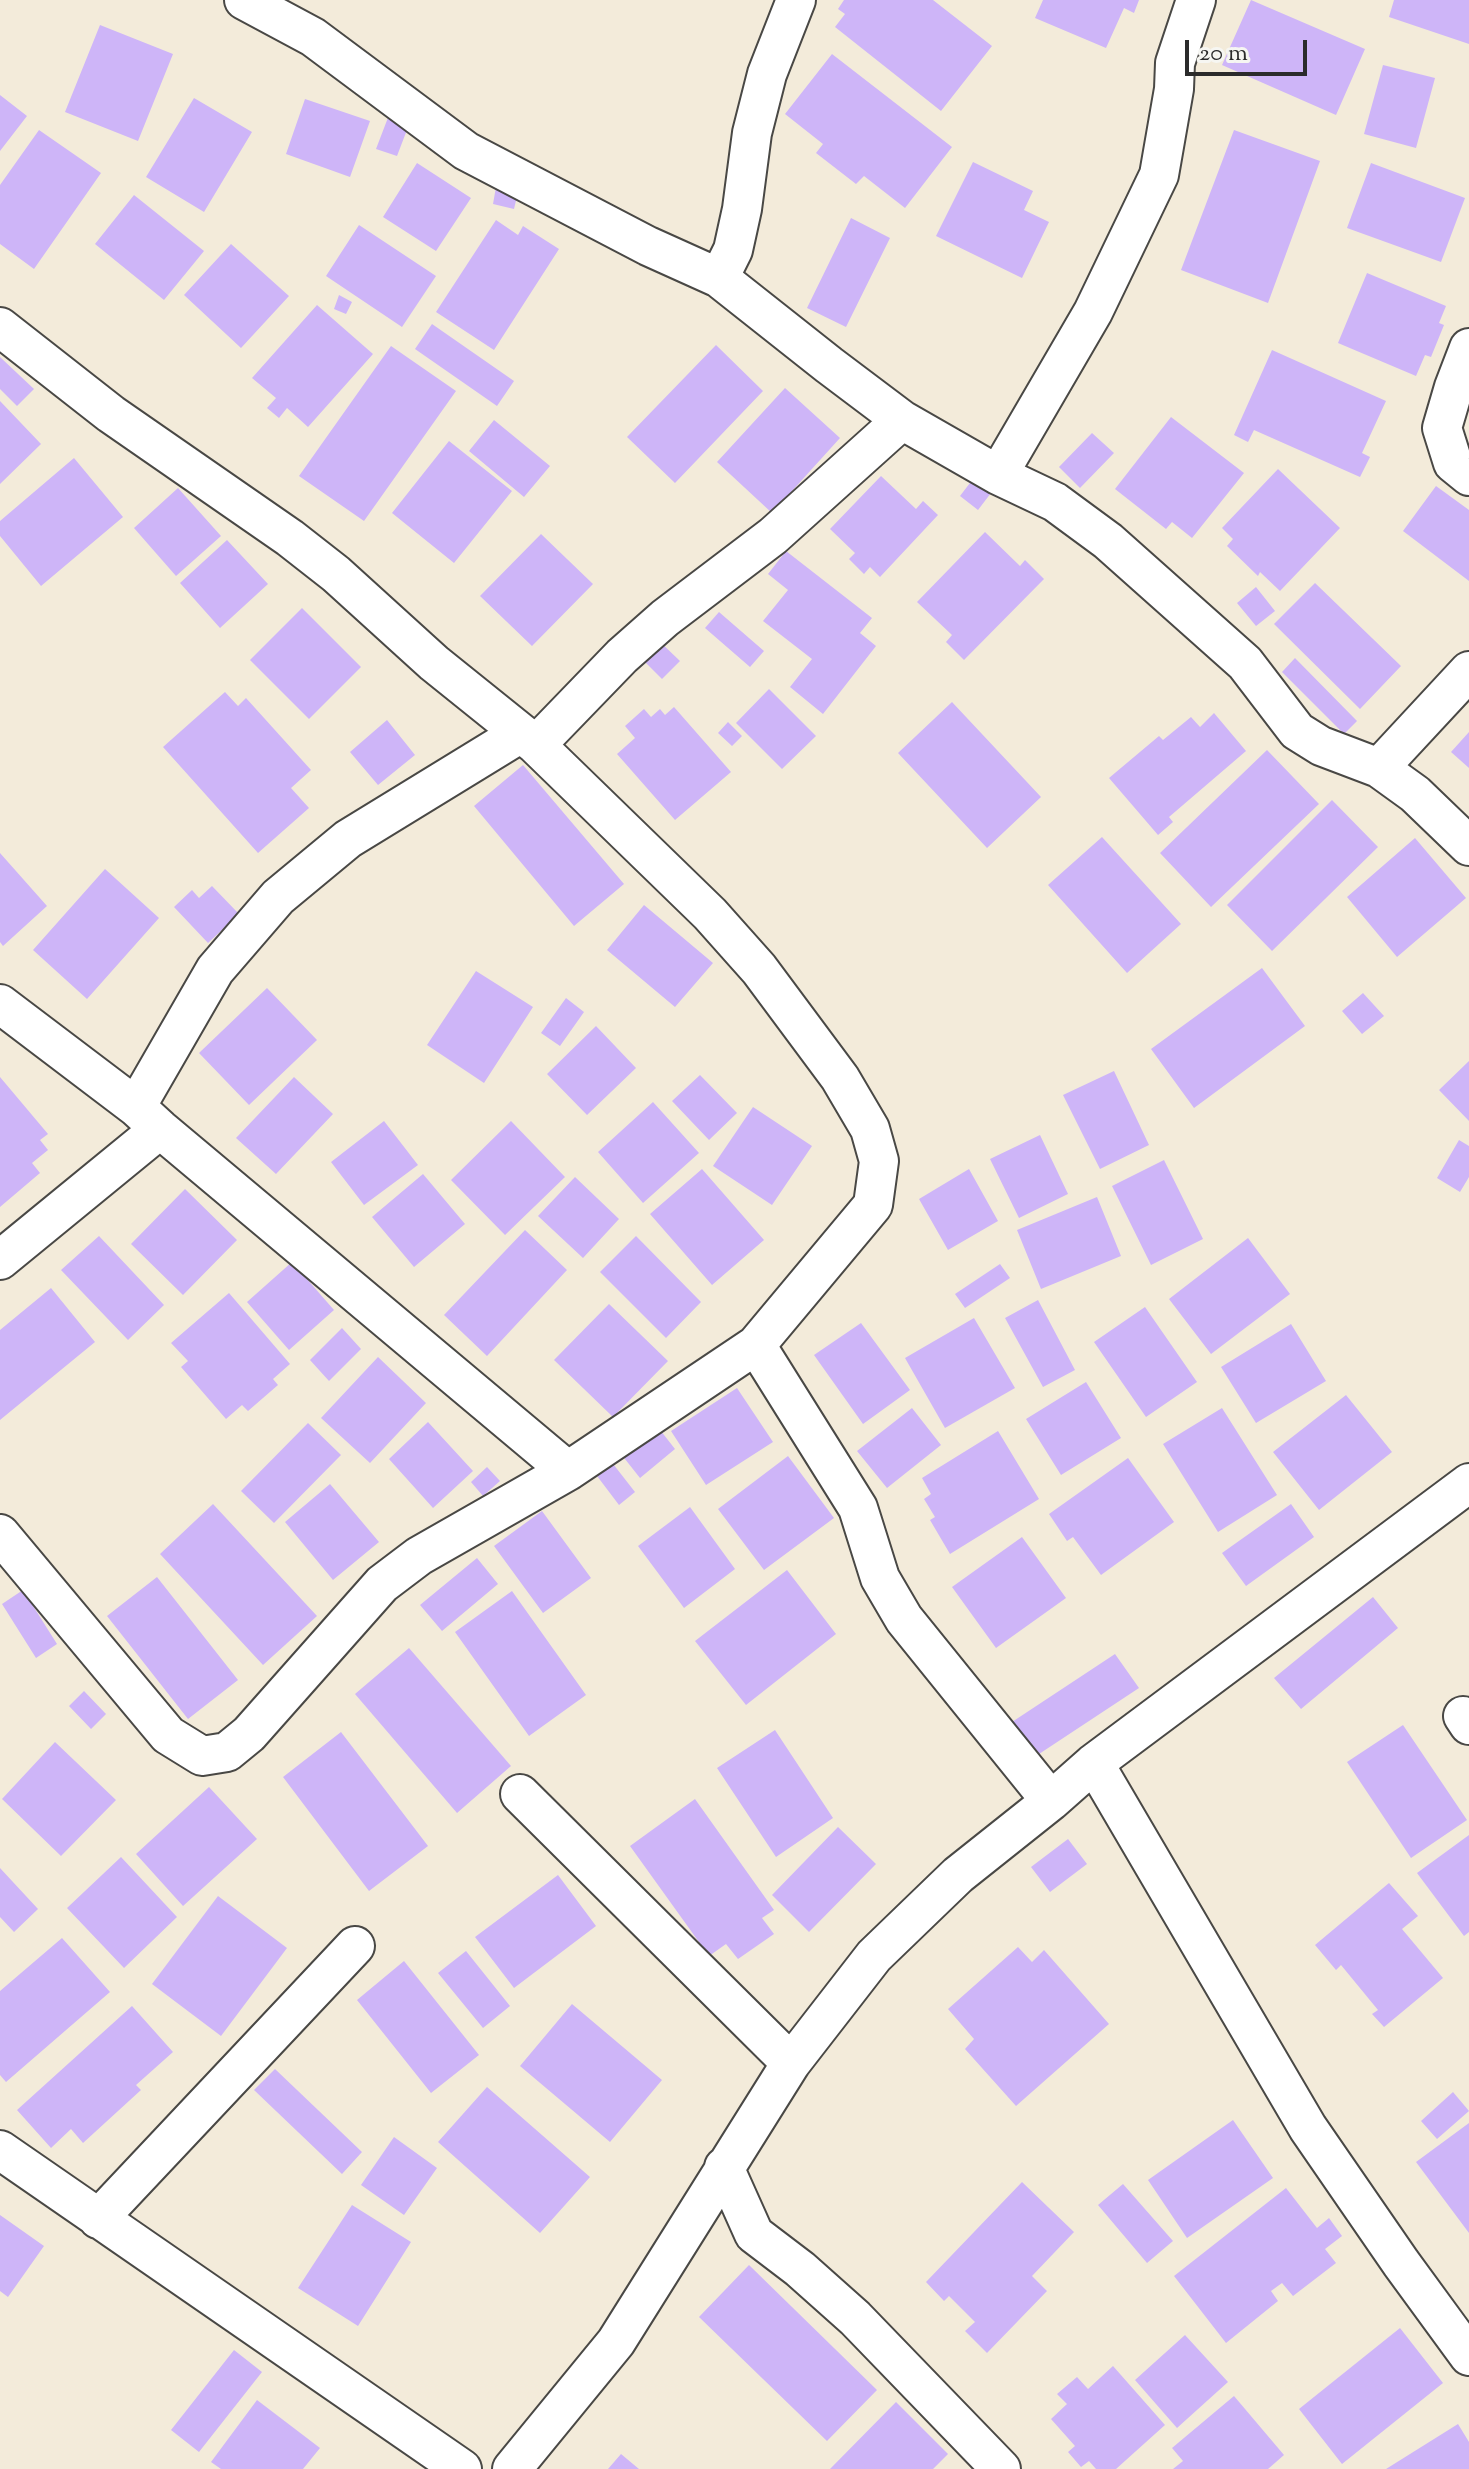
<!DOCTYPE html>
<html>
<head>
<meta charset="utf-8">
<style>
  body { margin:0 }
  #map { position:relative; width:1469px; height:2469px; overflow:hidden; background:#f3ebda; font-family:"Sorts Mill Goudy",serif }
  canvas { display:block }
  .scale { position:absolute; left:1185px; top:40px; width:122px; height:36px; box-sizing:border-box; border:4px solid #2b2b2b; border-top:0; padding-left:10px; font-size:24px; line-height:28px; white-space:nowrap; color:#2b2b2b; -webkit-text-stroke:6px #f6f6f2; paint-order:stroke }
</style>
</head>
<body>
<div id="map">
<canvas width="1469" height="2469"></canvas>
<div class="scale">20 m</div>
</div>
<script>
const c = document.querySelector('canvas').getContext('2d');
c.lineJoin = 'round';
function fillPath(path, color) { c.fillStyle = color; c.fill(path, 'evenodd'); }
const shape = rows => new Path2D(rows.map(r => 'M' + r).join(''));
function strokePath(path, color, width, dash) { c.strokeStyle = color; c.lineWidth = width; c.lineCap = dash ? 'butt' : 'round'; c.setLineDash(dash || []); c.stroke(path); }
fillPath(shape([
  [844,0,933,0,992,46,941,111,835,27,845,14,838,9],
  [1043,0,1139,0,1134,13,1124,8,1106,48,1035,18],
  [1251,0,1365,49,1336,115,1222,65],
  [1394,0,1469,0,1469,44,1389,17],
  [100,25,173,54,138,141,65,112],
  [832,54,952,147,905,208,864,176,856,184,816,153,823,144,785,114],
  [1383,65,1435,78,1416,148,1364,134],
  [0,95,27,116,0,151],
  [194,98,252,132,204,212,146,177],
  [305,99,370,121,350,177,286,154],
  [389,115,410,122,397,156,376,149],
  [39,130,101,173,34,269,0,244,0,185],
  [1234,130,1320,161,1268,303,1181,270],
  [973,162,1033,191,1024,210,1049,222,1022,278,936,236],
  [417,163,471,198,436,251,383,217],
  [1371,163,1465,198,1441,262,1347,228],
  [496,187,518,192,514,209,493,204],
  [134,195,204,251,164,300,95,244],
  [851,218,890,238,846,327,807,308],
  [496,220,518,235,523,226,559,249,494,350,436,312],
  [359,225,436,276,402,327,326,276],
  [231,244,289,296,241,348,184,295],
  [1367,273,1446,306,1439,323,1444,325,1431,357,1425,355,1416,376,1338,343],
  [339,295,352,302,346,314,334,309],
  [317,305,373,354,308,427,287,408,279,418,267,408,276,398,252,378],
  [432,324,514,381,497,406,415,349],
  [716,345,763,391,675,483,627,437],
  [391,346,456,391,364,521,299,476],
  [1272,350,1386,401,1362,453,1370,457,1360,477,1254,430,1248,442,1234,435],
  [0,357,34,389,17,406,0,389],
  [785,388,840,438,772,513,717,462],
  [0,401,41,444,0,484],
  [1171,417,1244,473,1192,538,1172,522,1166,529,1115,489],
  [494,420,550,466,524,497,469,451],
  [1092,433,1114,453,1080,488,1059,467],
  [449,441,512,491,454,563,392,513],
  [74,458,123,517,41,586,0,536,0,521],
  [1278,469,1340,528,1280,591,1260,572,1258,576,1227,546,1233,539,1222,528],
  [881,476,916,509,923,501,938,515,880,577,870,567,864,574,849,559,855,553,830,529],
  [973,479,991,493,978,510,960,496],
  [1436,486,1469,510,1469,581,1403,531],
  [178,488,221,536,176,576,134,528],
  [985,532,1020,566,1025,560,1044,579,964,660,946,642,952,635,917,602],
  [541,534,593,584,532,646,480,596],
  [227,540,268,584,220,628,180,583],
  [786,551,872,618,860,633,876,646,823,714,790,687,812,659,763,621,788,590,768,574],
  [1315,583,1401,666,1360,709,1274,624],
  [1256,587,1275,611,1256,626,1237,603],
  [302,608,361,667,309,719,250,660],
  [719,612,764,651,750,667,705,628],
  [657,639,680,661,662,679,639,656],
  [1295,658,1357,721,1344,734,1282,672],
  [769,689,816,736,782,769,736,723],
  [225,692,238,706,246,698,311,770,291,788,309,808,258,853,163,747],
  [952,702,1041,797,987,848,898,753],
  [674,707,731,772,675,820,617,754,635,738,625,726,644,709,651,717,660,709,665,715],
  [1214,713,1246,751,1169,817,1173,822,1158,835,1109,778,1159,736,1163,740,1191,717,1200,727],
  [387,720,415,755,378,785,350,752],
  [728,722,742,736,732,746,718,733],
  [1469,732,1469,768,1451,752],
  [1267,750,1319,804,1211,907,1160,853],
  [523,765,624,884,574,926,474,806],
  [1332,800,1378,847,1272,951,1227,905],
  [1102,837,1181,924,1127,973,1048,885],
  [1415,838,1466,898,1397,957,1347,897],
  [0,853,47,906,3,946,0,942],
  [105,869,159,918,87,999,33,950],
  [212,886,239,914,208,943,174,907,192,890,199,898],
  [644,905,713,963,675,1007,607,950],
  [1262,968,1305,1026,1194,1108,1151,1049],
  [476,971,533,1007,484,1083,427,1045],
  [267,988,317,1040,249,1105,199,1053],
  [1363,993,1384,1016,1362,1034,1342,1011],
  [566,998,584,1012,560,1046,541,1033],
  [596,1026,636,1068,587,1115,547,1074],
  [1469,1061,1469,1121,1439,1090],
  [1114,1071,1149,1145,1100,1169,1063,1095],
  [700,1075,737,1113,709,1140,672,1101],
  [0,1077,48,1134,40,1140,48,1150,32,1163,40,1173,0,1207],
  [294,1077,333,1114,276,1174,236,1138],
  [653,1102,699,1153,643,1203,598,1152],
  [753,1107,812,1146,772,1205,713,1166],
  [384,1121,418,1165,364,1205,331,1162],
  [511,1121,565,1177,505,1235,451,1180],
  [1040,1135,1068,1194,1019,1218,990,1159],
  [1459,1140,1469,1146,1469,1177,1460,1192,1437,1178],
  [1164,1160,1203,1239,1151,1265,1112,1186],
  [702,1169,764,1240,712,1285,650,1214],
  [969,1169,998,1221,948,1250,919,1199],
  [423,1174,465,1224,414,1267,372,1217],
  [575,1177,619,1219,583,1258,538,1216],
  [185,1189,237,1240,183,1295,131,1244],
  [1097,1197,1121,1256,1041,1289,1017,1230],
  [525,1230,567,1270,487,1356,444,1315],
  [99,1236,164,1305,128,1340,61,1270],
  [636,1236,701,1302,666,1338,600,1272],
  [1248,1238,1290,1294,1211,1354,1169,1299],
  [292,1262,334,1310,289,1350,247,1302],
  [1000,1264,1010,1278,965,1308,955,1294],
  [51,1288,95,1342,0,1420,0,1330],
  [229,1293,290,1364,273,1379,278,1385,248,1411,242,1405,226,1419,181,1367,188,1361,171,1343],
  [1038,1300,1075,1370,1043,1387,1005,1318],
  [609,1304,668,1361,613,1417,554,1360],
  [1145,1307,1197,1382,1146,1417,1094,1342],
  [974,1318,1015,1388,945,1428,905,1358],
  [861,1323,910,1390,863,1424,814,1355],
  [1291,1324,1326,1381,1256,1423,1221,1367],
  [342,1328,361,1349,329,1381,310,1360],
  [378,1357,426,1403,370,1463,321,1418],
  [1086,1382,1121,1438,1061,1475,1026,1419],
  [737,1388,773,1442,706,1485,671,1431],
  [1346,1395,1392,1452,1319,1510,1273,1452],
  [912,1408,941,1445,887,1488,857,1451],
  [1222,1408,1277,1495,1218,1532,1163,1444],
  [428,1422,473,1471,433,1508,389,1459],
  [308,1423,341,1455,274,1523,241,1491],
  [657,1426,675,1449,640,1478,621,1454],
  [998,1431,1039,1499,950,1554,930,1520,935,1517,924,1499,931,1494,922,1478],
  [788,1456,834,1518,764,1570,718,1509],
  [1128,1458,1174,1522,1101,1575,1073,1537,1067,1541,1049,1514],
  [610,1460,635,1492,619,1505,594,1472],
  [487,1467,500,1481,483,1496,471,1482],
  [330,1484,379,1542,333,1580,285,1522],
  [213,1504,317,1616,263,1665,160,1554],
  [1291,1504,1314,1537,1246,1586,1222,1553],
  [690,1507,735,1569,684,1608,638,1546],
  [542,1511,591,1578,543,1613,494,1546],
  [1022,1537,1066,1598,996,1648,952,1587],
  [477,1558,498,1584,442,1631,420,1605],
  [787,1570,836,1634,746,1705,695,1641],
  [157,1577,238,1680,188,1719,107,1616],
  [23,1590,57,1644,36,1658,2,1604],
  [512,1591,586,1695,529,1736,455,1632],
  [1373,1597,1398,1628,1301,1709,1274,1678],
  [409,1648,511,1766,457,1813,355,1694],
  [1115,1654,1139,1688,1036,1756,1012,1722],
  [84,1691,106,1714,91,1729,69,1706],
  [1403,1725,1467,1820,1411,1858,1347,1762],
  [775,1730,833,1818,776,1857,717,1768],
  [341,1732,428,1846,369,1891,283,1777],
  [55,1742,116,1800,61,1856,2,1799],
  [209,1787,257,1839,183,1906,136,1854],
  [695,1799,774,1910,762,1918,774,1934,738,1959,726,1944,709,1956,630,1846],
  [838,1827,876,1864,809,1932,772,1895],
  [1469,1835,1469,1932,1464,1936,1417,1873],
  [1068,1839,1087,1864,1050,1892,1031,1867],
  [121,1857,177,1917,124,1968,67,1908],
  [0,1868,38,1909,14,1932,0,1917],
  [558,1875,596,1926,514,1988,475,1937],
  [1389,1883,1418,1916,1402,1929,1443,1978,1384,2027,1372,2014,1378,2010,1341,1965,1336,1970,1315,1945],
  [218,1896,287,1948,221,2036,152,1984],
  [62,1938,110,1992,6,2082,0,2075,0,1991],
  [1018,1947,1032,1962,1044,1950,1109,2024,1016,2106,965,2049,974,2039,948,2009],
  [466,1951,510,2006,483,2028,438,1973],
  [404,1961,479,2055,431,2093,357,2000],
  [572,2004,662,2080,610,2142,520,2066],
  [132,2006,173,2052,136,2085,141,2090,83,2143,71,2129,51,2148,17,2110],
  [275,2069,362,2152,342,2174,254,2090],
  [487,2087,590,2177,540,2233,438,2142],
  [1453,2092,1469,2111,1437,2139,1421,2121],
  [1233,2120,1273,2178,1187,2238,1148,2180],
  [1469,2123,1469,2233,1416,2162],
  [394,2137,437,2168,404,2215,361,2185],
  [1022,2182,1074,2232,1032,2276,1047,2291,987,2353,965,2331,975,2322,949,2296,944,2301,926,2282],
  [1123,2184,1173,2241,1147,2263,1098,2205],
  [1286,2188,1317,2228,1329,2218,1342,2236,1325,2249,1336,2263,1293,2296,1282,2283,1271,2291,1278,2301,1226,2343,1174,2276],
  [352,2205,411,2242,358,2326,298,2288],
  [0,2215,44,2246,8,2297,0,2291],
  [749,2265,877,2390,827,2441,699,2317],
  [1400,2328,1443,2383,1342,2464,1299,2409],
  [1185,2335,1228,2382,1177,2428,1135,2380],
  [234,2350,262,2372,199,2452,171,2430],
  [1113,2366,1165,2425,1116,2469,1096,2469,1089,2461,1081,2467,1068,2452,1075,2446,1051,2419,1067,2404,1057,2394,1077,2377,1088,2389],
  [1234,2396,1284,2455,1268,2469,1173,2469,1183,2461,1172,2448],
  [257,2400,320,2448,303,2469,221,2469,211,2462],
  [896,2402,948,2454,933,2469,830,2469],
  [1458,2424,1469,2442,1469,2469,1386,2469],
  [621,2454,639,2469,608,2469]
]), '#ceb5f8');
const street = shape([
  [244,0,313,37,466,151,648,246,719,278],
  [796,0,767,74,752,133,742,209,733,250,719,278,829,365,902,420,998,475,1055,502,1108,541,1245,663,1297,731,1321,746,1379,768,1415,794,1469,846],
  [0,327,111,414,290,538,336,574,434,663,536,745,710,914,759,969,840,1078,870,1129,879,1161,873,1205,756,1345,568,1471,419,1556,382,1584,249,1734,227,1752,202,1756,168,1735,0,1534],
  [1469,348,1454,387,1442,428,1453,463,1469,476],
  [998,475,1093,312,1159,175,1174,89,1175,63,1196,0],
  [536,745,622,656,665,618,773,536,902,420],
  [1379,768,1469,671],
  [0,1004,136,1107,160,1129,568,1471],
  [136,1107,215,970,278,897,348,839,521,733],
  [0,1260,160,1129],
  [756,1345,858,1508,880,1578,904,1619,1051,1801],
  [1463,1716,1469,1725],
  [1094,1763,1308,2128,1401,2263,1469,2356],
  [520,1794,791,2063],
  [0,2150,462,2469],
  [724,2167,754,2234,800,2269,855,2318,1001,2469],
  [98,2219,355,1946],
  [512,2469,616,2342,791,2063,874,1956,958,1875,1051,1801,1094,1763,1469,1483]
]);
strokePath(street, '#494845', 42);
strokePath(street, '#fff', 38);
</script>
</body>
</html>
